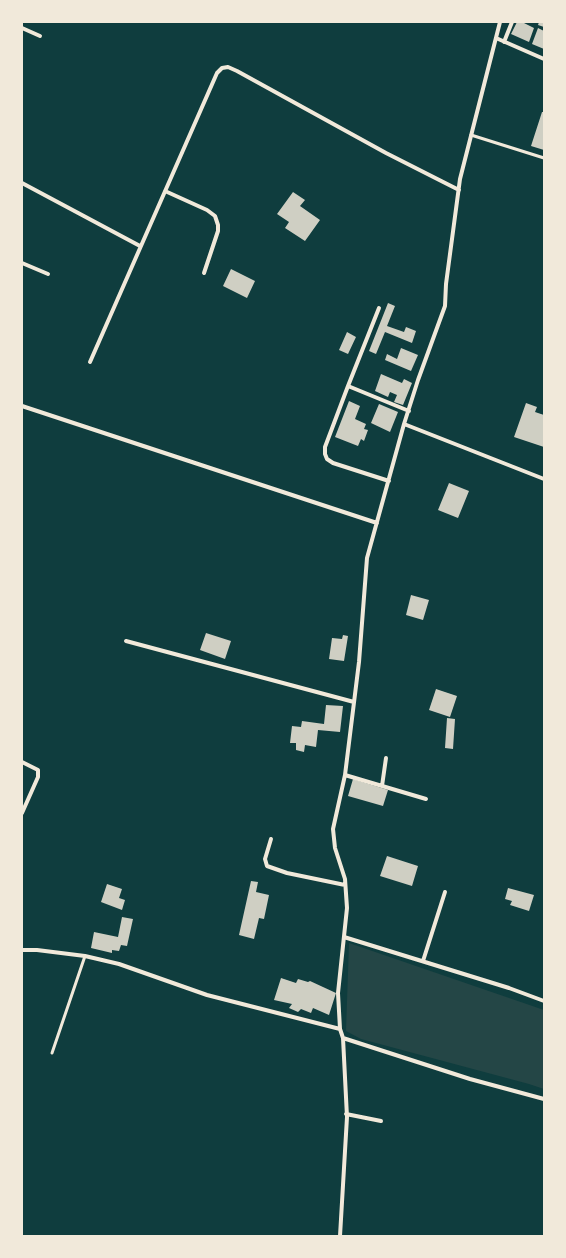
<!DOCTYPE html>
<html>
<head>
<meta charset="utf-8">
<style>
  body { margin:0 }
  #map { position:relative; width:566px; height:1258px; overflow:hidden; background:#0f3d3e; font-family:Inter,sans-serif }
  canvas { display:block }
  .frame { position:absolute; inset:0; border:23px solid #f1e9da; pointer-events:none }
</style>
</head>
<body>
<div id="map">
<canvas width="566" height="1258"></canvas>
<div class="frame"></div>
</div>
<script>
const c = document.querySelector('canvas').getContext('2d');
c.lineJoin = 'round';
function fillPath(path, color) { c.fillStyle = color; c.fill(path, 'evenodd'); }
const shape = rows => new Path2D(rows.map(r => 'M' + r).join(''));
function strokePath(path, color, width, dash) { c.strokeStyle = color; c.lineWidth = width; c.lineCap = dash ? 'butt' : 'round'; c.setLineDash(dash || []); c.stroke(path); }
fillPath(shape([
  [349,943,544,1010,544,1089,529,1084,361,1039,346,1031]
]), '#244646');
fillPath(shape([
  [517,22,522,22,534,28,529,42,511,34],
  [539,22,544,22,544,27,538,25],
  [538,28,544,31,544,49,532,44],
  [542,112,544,112,544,150,531,146],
  [293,192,305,200,300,206,320,220,305,241,285,228,289,222,277,214],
  [231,269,255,281,247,298,223,286],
  [388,303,395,306,387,326,404,332,406,327,416,331,412,343,385,332,376,354,369,351],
  [347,332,356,337,348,354,339,350],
  [401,348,418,355,411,371,385,360,387,354,397,359],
  [381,374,402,383,404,379,412,383,403,405,394,402,397,395,390,392,388,397,375,391],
  [349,401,360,406,355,419,366,424,364,429,368,430,364,441,361,439,358,446,335,437],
  [526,403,537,407,535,412,544,415,544,447,514,437],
  [379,404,398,412,390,432,371,423],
  [449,483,469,491,458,518,438,510],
  [411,595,429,600,423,620,406,615],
  [206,633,231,641,225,659,200,650],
  [343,635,348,636,344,661,329,659,332,638,342,639],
  [436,689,457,696,450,717,429,710],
  [326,705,343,706,340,732,318,730,316,747,305,745,304,752,296,750,296,743,290,743,292,726,301,727,302,721,324,724],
  [447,718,455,719,453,749,445,748],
  [353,779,388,790,383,806,348,796],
  [387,856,418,866,412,886,380,876],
  [251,881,258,882,256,892,269,895,264,919,259,918,254,939,239,935],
  [107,884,122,889,119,898,125,900,122,910,101,902],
  [508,888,534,895,529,911,510,905,512,901,505,899],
  [122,917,133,919,127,946,121,945,119,951,112,950,112,953,91,948,94,932,118,937],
  [281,978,296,983,298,979,308,982,310,981,336,993,329,1015,313,1008,311,1013,301,1009,298,1012,289,1008,292,1004,274,1000]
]), '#cfcfc3');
strokePath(shape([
  [471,135,544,158],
  [52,1053,85,956]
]), '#f1e9da', 3);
strokePath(shape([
  [22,28,40,36],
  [496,38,544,59],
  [504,42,512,22],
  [22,183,140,246],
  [165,191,207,210,215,216,218,225,218,231,204,273],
  [22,263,48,274],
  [379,308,348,386,325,447,325,454,327,459,333,463,389,481],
  [90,362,217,73,222,68,228,67,237,71,386,153,459,190],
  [348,386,409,411],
  [22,406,377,523],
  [404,424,544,479],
  [126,641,354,702],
  [22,762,38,770,38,777,22,813],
  [345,775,426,799],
  [382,786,386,758],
  [271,839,265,859,267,866,287,873,345,885],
  [344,937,509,988,544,1001],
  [22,950,37,950,85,956,119,964,207,995,340,1029],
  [423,961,445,892],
  [343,1038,470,1079,544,1099],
  [346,1114,381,1121],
  [340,1236,347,1117,343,1038,340,1029,338,993,347,908,345,879,335,848,333,829,345,775,359,662,367,558,404,424,418,380,445,306,446,284,460,179,500,22]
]), '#f1e9da', 4);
</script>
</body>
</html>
